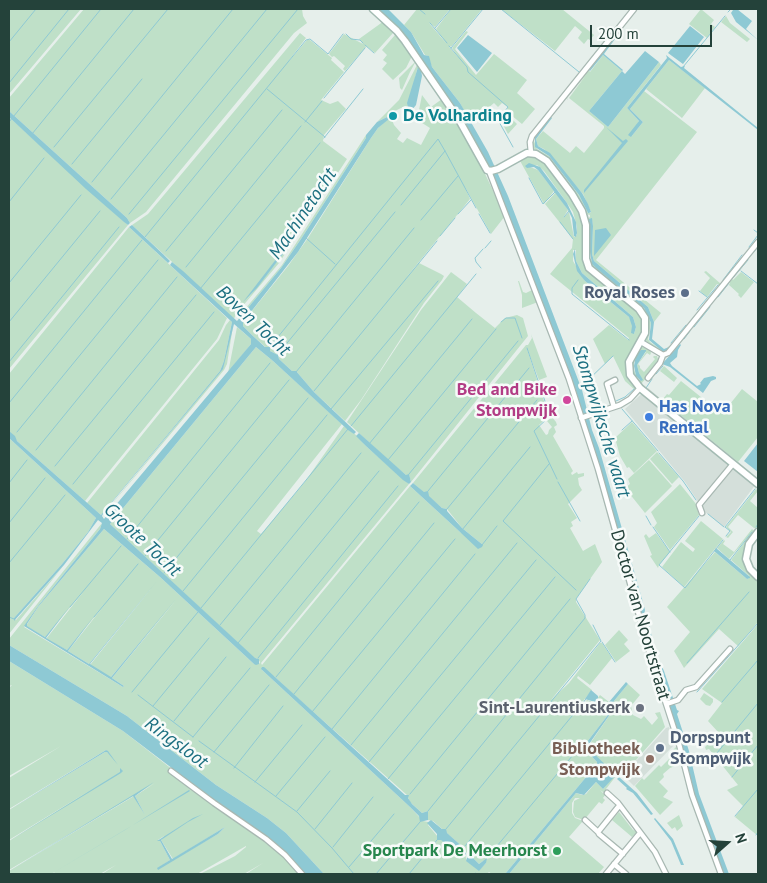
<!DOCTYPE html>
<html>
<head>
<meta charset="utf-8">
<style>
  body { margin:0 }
  #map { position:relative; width:767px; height:883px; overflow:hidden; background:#e6efeb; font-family:"PT Sans",sans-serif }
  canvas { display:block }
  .frame { position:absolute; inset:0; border:10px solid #24423a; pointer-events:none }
  .north { position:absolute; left:702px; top:818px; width:50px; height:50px; -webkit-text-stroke:4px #f7fbf9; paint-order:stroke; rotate:71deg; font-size:14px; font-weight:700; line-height:20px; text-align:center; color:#24423a }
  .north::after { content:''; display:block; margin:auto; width:18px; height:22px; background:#24423a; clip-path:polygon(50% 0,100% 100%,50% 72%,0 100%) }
  .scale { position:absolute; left:590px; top:25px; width:122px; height:22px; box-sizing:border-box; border:2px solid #24423a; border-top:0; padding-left:6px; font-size:15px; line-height:18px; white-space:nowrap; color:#24423a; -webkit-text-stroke:4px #f7fbf9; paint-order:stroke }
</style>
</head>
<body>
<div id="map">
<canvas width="767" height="883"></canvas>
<div class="frame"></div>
<div class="north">N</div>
<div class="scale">200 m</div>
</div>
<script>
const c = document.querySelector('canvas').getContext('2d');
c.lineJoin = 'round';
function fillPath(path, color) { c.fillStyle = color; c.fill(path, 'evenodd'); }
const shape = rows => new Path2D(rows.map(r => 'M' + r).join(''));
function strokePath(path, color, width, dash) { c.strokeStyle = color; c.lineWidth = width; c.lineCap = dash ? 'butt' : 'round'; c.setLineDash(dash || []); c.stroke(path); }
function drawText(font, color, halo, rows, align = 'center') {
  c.font = font + ' "PT Sans",sans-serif'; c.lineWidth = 5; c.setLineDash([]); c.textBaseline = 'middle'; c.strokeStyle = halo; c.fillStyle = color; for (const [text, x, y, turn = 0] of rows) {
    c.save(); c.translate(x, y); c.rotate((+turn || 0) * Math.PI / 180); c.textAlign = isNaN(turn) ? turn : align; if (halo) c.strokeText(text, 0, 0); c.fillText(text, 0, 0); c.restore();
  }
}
fillPath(shape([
  [648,388,758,481,724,527,705,512,685,482,625,409],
  [669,727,675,744,634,786,620,772,628,764,637,760,666,728]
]), '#d4dfda');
fillPath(shape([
  [9,9,81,9,9,94],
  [84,9,302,9,303,16,307,23,294,33,146,212,130,223,127,218,9,111,9,98],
  [417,9,450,9,435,27,429,23,446,43,436,29,451,9,482,9,452,46,449,47,459,58,452,48,466,31,468,32,455,49,476,75,494,54,527,80,517,93,535,109,522,124,506,111,508,107,502,103,498,107,494,103,487,109,484,106,469,121,460,103,432,67,428,56,425,55,411,32,404,25],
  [501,9,562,9,594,35,590,40,588,39,584,44,578,38,582,32,575,26,555,51],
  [701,9,714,20,711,24,715,27,707,38,689,24],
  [726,16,730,23,750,39,747,42,721,22],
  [384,21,393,31,393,33,375,53,365,45,366,47,345,71,343,69,345,66,334,56,332,57,329,54,344,34,363,44,359,39],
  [300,33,306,38,288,62,307,40,310,40,332,58,331,60,344,72,321,100,330,104,338,101,346,109,324,135,323,141,347,159,279,263,236,314,234,319,132,225,148,214],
  [331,179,286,250,245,302,294,236],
  [618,33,619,34,617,34,589,70,590,72,603,55,622,71,589,111,608,127,659,62,661,65,627,108,639,121,631,137,643,122,630,109,644,91,697,132,596,260,661,313,654,322,648,307,594,261,592,254,593,226,592,220,589,219,590,258,594,266,644,308,651,323,648,339,650,342,663,351,664,352,669,346,668,351,664,353,660,352,646,341,649,323,645,312,591,266,588,260,587,219,590,217,590,215,586,214,576,196,548,159,532,147,532,141,534,141,537,149,549,156,579,195,588,213,590,213,591,212,583,194,544,149,538,146,536,139,543,131,570,153,576,146,584,153,604,128,604,126,569,98,586,75,567,98,568,100,565,97,615,34],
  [395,35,397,35,412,56,406,68,393,80,382,69,387,63,383,60,387,55,382,50],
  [669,60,705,88,682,118,646,89],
  [416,61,410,72,402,90,400,88,399,78],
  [417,65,420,66,417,70,408,107,405,106,389,114,388,118,392,120,394,125,401,133,397,139,403,143,407,138,421,145,430,128,419,121,420,112,417,120,422,95,431,107,442,99,470,142,505,216,491,234,465,187,470,199,406,278,419,263,441,274,444,276,442,280,424,303,361,400,345,421,314,392,296,371,292,371,279,359,278,355,270,351,253,336,243,326,243,322,288,266,308,238,371,138,378,128,388,119,387,117,377,122,399,100],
  [506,113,517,124,508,134,500,119],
  [9,117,128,225,9,369],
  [366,135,366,138,301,239,281,268,238,320,240,315,282,265],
  [528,156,536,157,544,161,578,207,584,225,584,262,635,308,641,315,643,329,640,337,628,357,626,367,629,379,638,388,636,391,625,381,613,356,605,364,593,339,609,325,628,340,629,338,550,274,572,248,573,239,545,204,556,192,568,210,563,218,569,212,574,237,577,235,577,227,573,212,567,203,544,171,537,165,530,167,538,170,554,191,544,204,519,159],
  [573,250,576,250,576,261,582,273,633,317,636,327,634,334,632,322,629,317,585,281,573,261],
  [129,227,227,318,217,339,85,501,17,441,9,431,9,374],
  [758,246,732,279,733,280,741,272,754,282,741,298,738,295,739,294,729,285,730,283,729,282,717,297,755,248],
  [706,271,721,284,698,311,719,285,717,284,707,297,700,291,710,278,704,272],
  [451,272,467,284,457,297,476,313,495,328,505,318,517,315,523,318,528,336,411,482,409,475,406,475,388,460,347,422,421,310],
  [518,281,519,281,523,292,526,293,534,289,538,302,522,308,522,295],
  [230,320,232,322,224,361,220,371,101,515,87,503,219,340,226,325],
  [233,326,227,364,224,370,102,516,222,369],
  [237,327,251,339,251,344,228,373],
  [531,334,547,377,539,380,526,346,549,416,539,425,546,435,548,434,549,430,552,427,547,421,552,417,556,422,557,425,554,427,556,432,553,436,573,471,571,473,572,475,577,472,578,474,584,473,584,476,578,478,579,485,582,490,568,504,577,518,571,522,573,526,570,528,583,551,595,544,602,562,576,599,576,602,600,640,551,700,569,683,600,643,602,643,612,658,590,685,578,676,577,678,592,690,569,719,587,700,594,703,600,695,609,702,607,707,611,711,583,747,597,762,597,764,505,874,492,874,489,872,487,874,324,874,286,833,267,818,216,785,127,716,9,645,9,639,102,523,100,529,38,606,24,627,123,687,124,686,112,678,176,600,110,678,90,665,153,586,89,664,68,651,106,603,67,650,46,639,84,591,45,637,26,626,38,607,104,529,160,577,254,664,259,664,260,662,257,658,255,659,110,524,256,347,273,361,342,424,257,531,261,534,304,483,344,426,356,435,367,447,409,484,261,663,262,665,410,486,460,532,483,545,462,528,447,509,442,508,413,483,526,345,528,345,532,338],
  [261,669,275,677,292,693,407,795,410,802,422,813,428,811,428,820,433,821,464,848,468,855,471,856,479,864,483,861,486,863,479,870,467,861,465,855,460,855,438,837,428,825,428,822,423,821,410,807],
  [643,347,650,350,651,353,650,355,647,353,638,364,640,366,640,368,644,372,655,359,653,357,654,356,657,356,658,359,657,366,640,385,631,371,631,364,638,349],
  [646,352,637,365,639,373,642,380,638,380,634,370,634,363,636,355],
  [664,366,677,378,674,382,660,371],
  [681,381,722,414,742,389,758,402,758,437,738,462,662,400,667,394,669,395],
  [632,422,657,451,634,473,629,467,627,468,620,456,615,438],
  [9,438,96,518,88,532,62,564,14,618,16,620,64,565,9,634],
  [657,452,679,477,672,484,650,459],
  [649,460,672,486,645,513,625,488,630,484,628,479],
  [680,484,696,504,699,515,670,550,654,527,657,523,651,512],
  [756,489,758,491,750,501,758,508,758,529,754,528,738,515,728,527,733,532,728,538,726,537,731,532,726,527],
  [701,521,723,539,684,587,662,567,681,542,693,552,695,549,685,541],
  [752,529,755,532,746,545,743,555,744,560,758,580,758,622,738,646,719,629,684,668,674,651,690,632,667,607,715,552,747,579,749,578,749,576,731,560,753,531,729,559,717,548,724,540,725,541,723,544,734,552],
  [656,533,670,552,659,565,658,568,650,556,652,555,644,536,646,534,649,538],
  [758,624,758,836,735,817,743,806,727,790,738,785,709,749,706,750,705,747,719,733,708,721,722,703,702,689],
  [619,630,628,640,624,644,630,651,616,662,605,645],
  [9,661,123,731,209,798,267,837,286,853,305,874,246,874,263,863,244,874,200,874,235,856,246,847,246,846,197,874,102,874,116,865,100,874,53,874,55,872,51,874,9,874,9,871,134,796,145,815,135,796,155,783,9,870,9,841,89,791,9,840,9,810,105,752,107,752,112,757,106,750,9,809,9,778,61,746,9,776,9,688,12,685,9,686],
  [225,827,218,834,157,869,170,860,160,841,158,840,164,836,161,840,173,859],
  [628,684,640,695,631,706,633,715,641,719,644,716,652,725,658,718,655,713,660,712,665,727,636,760,626,763,606,789,606,794,600,790,605,795,603,798,605,800,602,804,599,802,584,820,575,817,573,812,574,801,580,798,575,798,572,803,572,813,575,818,583,821,569,837,604,867,598,874,509,874,576,793,582,795,586,794,596,782,603,789,615,775,587,748,613,710,609,707],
  [704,693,713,699,713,702,710,706,706,705,700,699],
  [676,747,679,751,682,763,670,768,663,774,664,777,659,782,668,791,663,797,673,802,660,815,635,786,642,778,644,780,659,765,661,767,671,757,669,754],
  [619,812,633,830,636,831,636,833,632,837,612,820],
  [679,815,683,826,677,831,675,827,672,829,667,823]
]), '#bfe0c8');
fillPath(shape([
  [379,9,388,9,411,32,424,55,429,56,432,67,460,103,488,152,508,196,582,390,592,430,599,448,642,599,645,610,644,616,648,620,655,651,664,671,677,710,679,711,677,714,689,751,699,794,729,874,723,874,693,791,681,742,651,652,571,376,494,179,494,175,477,147],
  [737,9,752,21,746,29,758,40,736,22,731,13,733,10],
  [690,26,704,37,683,64,668,53],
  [617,34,618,35,604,54,623,70,622,71,625,74,645,51,659,62,608,127,589,111,622,71,603,55,590,71,589,70],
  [468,35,492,53,477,72,457,48],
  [666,55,681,67,685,66,684,68,758,128,758,130,669,60,630,109,643,122,631,137,628,135,639,121,627,108,667,58],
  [418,67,421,69,422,76,416,105,412,110,408,107,407,103],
  [9,111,127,218,130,223,128,225,124,222,86,189,9,117],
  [387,117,389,119,378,128,371,138,298,252,243,322,243,326,253,336,265,347,270,347,270,351,278,355,279,359,292,371,296,371,314,392,356,432,354,434,348,430,273,361,256,347,110,524,255,658,259,659,259,664,256,665,254,664,160,577,104,529,38,607,27,624,27,626,45,637,71,605,46,638,67,650,95,615,68,651,89,664,157,581,90,664,111,677,176,599,112,678,124,686,123,687,24,626,38,606,100,529,102,523,98,520,64,565,14,621,14,618,62,564,88,532,96,518,9,438,9,431,15,436,17,441,101,515,220,371,224,361,232,322,170,265,172,262,183,271,237,321,281,268,301,239,366,138,366,135,377,122],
  [234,324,251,339,251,344,104,519,102,516,104,512,223,369],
  [551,117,552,118,536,139,538,146,550,153,582,193,588,204,591,212,589,213,588,213,579,195,549,156,535,147,535,137],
  [606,127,623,141,626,139,628,141,584,193,584,190,622,143],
  [529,163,540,167,567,203,576,222,577,233,576,237,574,236,572,218,568,210,538,170,534,167,527,168,525,166],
  [331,179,332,179,286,250,257,288,243,302,294,236],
  [592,218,593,226,592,254,594,261,648,307,654,322,652,339,664,349,669,347,666,351,662,351,649,340,651,323,644,308,596,268,592,264,590,252,589,219],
  [132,225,163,254,170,261,168,263,129,227],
  [606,228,611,235,594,256,595,230],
  [575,249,576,261,582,273,633,317,636,327,634,334,631,333,632,326,629,317,585,281,577,271,573,254],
  [680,344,681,345,678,350,677,357,670,363,672,366,697,386,701,384,700,383,704,378,713,376,716,377,716,379,711,381,703,393,670,367,662,364],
  [641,350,646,350,646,351,637,365,639,373,643,380,641,381,636,376,634,366,636,355],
  [359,433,406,475,409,474,411,482,409,484,403,480,367,447,356,436],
  [758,443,758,472,744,461],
  [413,483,424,492,428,491,429,496,442,508,447,509,447,511,462,528,483,545,482,547,478,549,460,532,410,486],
  [716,548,750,577,750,578,747,579,714,551],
  [9,645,127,716,216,785,267,818,286,833,324,874,305,874,286,853,267,837,231,813,123,731,9,661],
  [262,667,264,667,275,677,405,795,409,795,408,798,412,804,422,813,428,811,428,820,420,822,419,816,410,807,261,669],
  [626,682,628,684,609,707,613,710,587,747,616,775,603,789,596,782,584,795,576,793,509,874,505,874,597,764,597,762,583,747,611,711,607,707,609,702],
  [591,690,598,696,598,699,595,702,585,699],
  [106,750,108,751,118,765,107,752,105,752,9,810],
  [120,768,123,771,121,773,9,841,120,772],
  [619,777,637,793,653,814,651,815,633,793,626,789,627,788,617,779],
  [154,782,135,796,145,815,133,796,9,871],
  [189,790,190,791,51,874,125,830],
  [203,814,188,822,161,840,172,859,225,827,218,834,158,870,157,868,170,860,160,841,157,841,193,818],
  [655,818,673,839,684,865,681,865,671,841,654,819],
  [431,820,442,829,446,829,447,833,464,848,466,854,465,855,460,855,441,840,437,840,437,834,427,823],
  [468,855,471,856,479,864,487,858,486,863,479,871,466,861]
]), '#8ec9d4');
strokePath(shape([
  [419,9,425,14],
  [501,9,579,72],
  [728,12,731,9],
  [430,23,447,43],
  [435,28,451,9],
  [346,34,351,39,360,40,363,43],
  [9,42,36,9],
  [365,45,374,53],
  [449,46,467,67,468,72,508,107,498,120,513,147],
  [451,48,483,9],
  [683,67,725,16],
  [9,83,69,9],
  [267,89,325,137],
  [324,98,365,48],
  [9,122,101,9],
  [305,122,322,101],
  [32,134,134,9],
  [324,138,363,89],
  [54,147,168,9],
  [72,164,142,79],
  [529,178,543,204,555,192],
  [92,182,233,9],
  [111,199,267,9],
  [9,202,44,158],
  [401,205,445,151],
  [129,214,298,9],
  [458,214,471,200],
  [479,214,490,233],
  [564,217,569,211],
  [421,220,458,176],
  [560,222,573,239],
  [754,230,758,233],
  [440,236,455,218],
  [145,237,306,40,310,39,328,54,343,34],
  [306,238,335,264],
  [749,247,758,235],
  [485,248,491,241],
  [166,251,282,110],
  [751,255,758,247],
  [186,267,301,126],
  [481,268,476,262,475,258,483,249],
  [741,271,758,284],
  [732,279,748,260],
  [578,280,572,288,572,294,629,340],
  [723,280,742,255],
  [9,283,81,195],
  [200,289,320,143],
  [699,291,707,297],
  [718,297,729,283],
  [697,310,718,285],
  [9,322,100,211],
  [501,322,506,318,515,318,522,338],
  [694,327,710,307],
  [684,339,690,331],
  [671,343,686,325],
  [269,348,438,139,445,151,476,208],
  [527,348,550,416,534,431,557,479],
  [278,354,395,212],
  [9,362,119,227],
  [296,372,414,228],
  [656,374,663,366],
  [585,383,613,356],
  [646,388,652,379],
  [314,391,437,241],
  [616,401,625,397,634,389],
  [9,403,142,240],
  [331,409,438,281],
  [622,409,658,451],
  [351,426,476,274],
  [622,430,632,421],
  [17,432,158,260],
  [369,444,472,319],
  [36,450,177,277],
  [659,453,683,481,696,500],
  [388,460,496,329],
  [549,464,503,521,576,590],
  [55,466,196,295],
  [409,474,518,341],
  [558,482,580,521],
  [9,483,27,460],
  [73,484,214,312],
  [428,491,529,368],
  [447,509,537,400],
  [708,514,724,527],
  [646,516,651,525],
  [699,516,659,565,685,588,723,540],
  [9,523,45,478],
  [653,527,670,552],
  [756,527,758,524],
  [462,530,530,447],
  [726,536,730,531,725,527,755,489],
  [127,539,270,363],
  [482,545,497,526],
  [145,556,289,380],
  [730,560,752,532],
  [9,563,65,495],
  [164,573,308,398],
  [183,591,327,415],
  [70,607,121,546],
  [201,608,348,429],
  [9,617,14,619],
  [94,617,138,564],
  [220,625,361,453],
  [602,642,615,662],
  [238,643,379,471],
  [258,658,398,486],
  [687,663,749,592],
  [276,677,419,502],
  [132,692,198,612],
  [697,692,758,623],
  [294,694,434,523],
  [138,695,193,737],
  [722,702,758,660],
  [153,706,209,638],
  [312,712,455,539],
  [174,721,226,657],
  [332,729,475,554],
  [193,737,250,668],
  [199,741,297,812,332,848,354,874],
  [351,745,517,543],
  [214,752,269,685],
  [717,753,758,703],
  [369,762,536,560],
  [234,768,283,706],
  [732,777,758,745],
  [388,779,555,577],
  [255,782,302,725],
  [410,794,570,599],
  [276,796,325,737],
  [297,811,330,771],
  [428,811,585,618,585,615,576,599,590,579],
  [735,816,758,789],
  [315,829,352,783],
  [446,829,601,641,593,625],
  [756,835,758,832],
  [465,846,586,699],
  [333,847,373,797],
  [487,858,578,749],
  [349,867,394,814],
  [376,874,420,822],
  [409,874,437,840],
  [474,874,475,873]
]), '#8ec9d4', 1);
const street = shape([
  [531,153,530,142,532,136,634,9],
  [489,171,569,379,598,469,649,651,679,744,692,795,721,874],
  [641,342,663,355],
  [648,378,660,363,663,355,668,353,673,347,758,242],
  [614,407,607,384,615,380],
  [581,418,620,405,630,399,640,388],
  [702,513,699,505,733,464],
  [666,704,678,700,686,690,696,687,730,649],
  [171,771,214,803,266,839,285,855,302,874],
  [607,793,618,803,655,852,666,874],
  [619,806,598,832,599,834,623,854],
  [585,820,598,832],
  [614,864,626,874],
  [606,874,640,833]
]);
const secondary = shape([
  [373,9,397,31,405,41,458,118,487,170,491,171,498,169,527,153,536,154,547,161,572,194,582,211,586,225,586,259,589,268,639,309,645,318,645,333,629,362,630,375,640,388,758,484],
  [758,532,749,544,746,559,750,569,758,577]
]);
strokePath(street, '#a8b8b2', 7);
strokePath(secondary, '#a4bbb3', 9);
strokePath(street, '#fff', 4.5);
strokePath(secondary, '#fff', 6);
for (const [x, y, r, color] of [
  [393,116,5,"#0f9aa8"],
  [685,293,5,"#5c6f8a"],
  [567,400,5,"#d1479c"],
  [649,417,5,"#3f7fe0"],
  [640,708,5,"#6b7280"],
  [660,748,5,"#5c6f8a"],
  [650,759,5,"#8d6e63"],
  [557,851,5,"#2e9e5b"]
]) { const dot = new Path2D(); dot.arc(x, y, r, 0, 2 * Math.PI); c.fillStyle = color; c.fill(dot); strokePath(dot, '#f7fbf9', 2); }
drawText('bold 18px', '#0d838f', '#f7fbf9', [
  ["De Volharding",403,116]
], 'left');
drawText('bold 18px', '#4e5e75', '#f7fbf9', [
  ["Royal Roses",675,293],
  ["Dorpspunt",670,738,"left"],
  ["Stompwijk",670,759,"left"]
], 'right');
drawText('bold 18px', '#b23c85', '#f7fbf9', [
  ["Bed and Bike",557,390],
  ["Stompwijk",557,411]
], 'right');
drawText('bold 18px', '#366cbe', '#f7fbf9', [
  ["Has Nova",659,407],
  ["Rental",659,428]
], 'left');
drawText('18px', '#24423a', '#f7fbf9', [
  ["Doctor van Noortstraat",640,615,74]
]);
drawText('bold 18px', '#5b616d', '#f7fbf9', [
  ["Sint-Laurentiuskerk",630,708]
], 'right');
drawText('bold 18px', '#785e54', '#f7fbf9', [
  ["Bibliotheek",640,749],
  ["Stompwijk",640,770]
], 'right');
drawText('bold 18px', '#27864d', '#f7fbf9', [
  ["Sportpark De Meerhorst",547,851]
], 'right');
drawText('italic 19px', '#1c6f80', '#f7fbf9', [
  ["Machinetocht",303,214,-56],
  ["Boven Tocht",253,321,43],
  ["Stompwijksche vaart",601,421,73],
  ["Groote Tocht",142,540,43],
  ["Ringsloot",176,743,36]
]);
</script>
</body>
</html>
